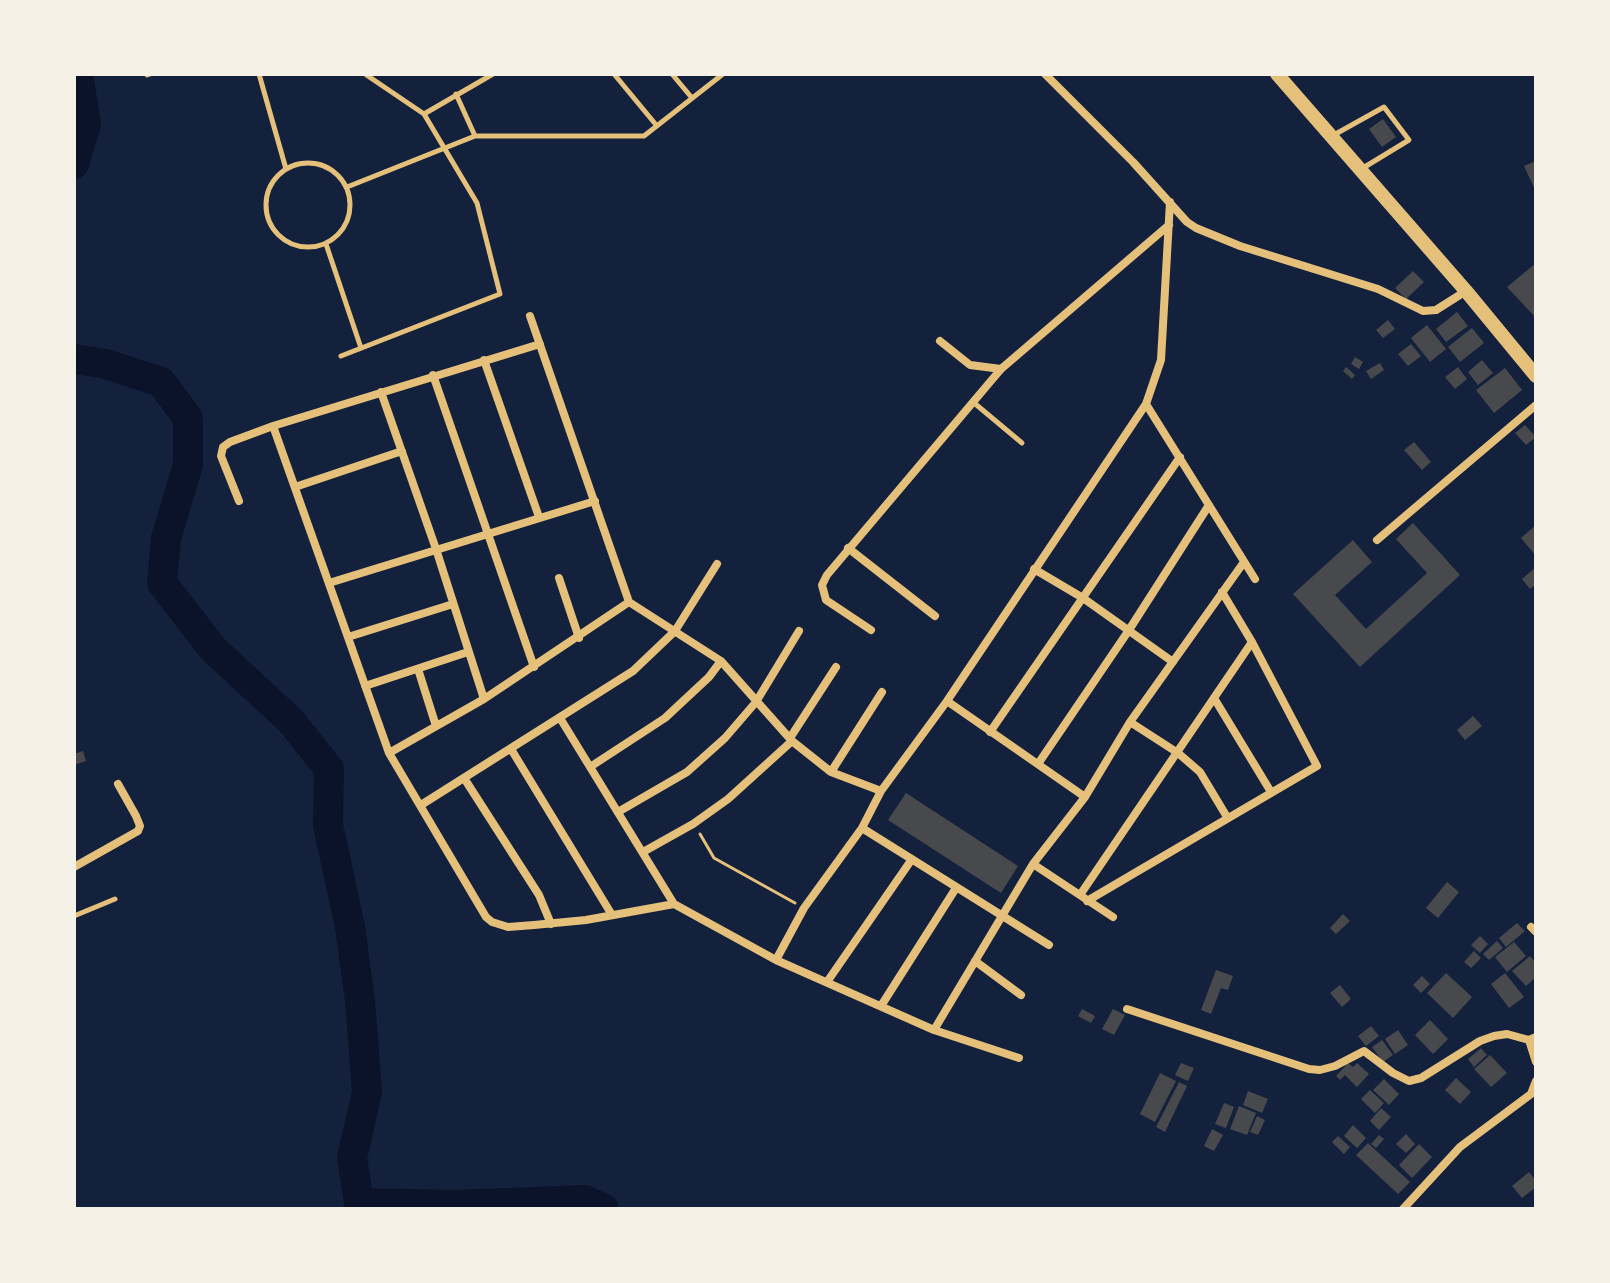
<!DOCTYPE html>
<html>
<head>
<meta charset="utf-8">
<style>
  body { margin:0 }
  #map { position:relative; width:1610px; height:1283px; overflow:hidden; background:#14213d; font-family:Arial,sans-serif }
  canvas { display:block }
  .frame { position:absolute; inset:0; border:76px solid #f6f1e7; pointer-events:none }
</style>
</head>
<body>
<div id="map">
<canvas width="1610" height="1283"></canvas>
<div class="frame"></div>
</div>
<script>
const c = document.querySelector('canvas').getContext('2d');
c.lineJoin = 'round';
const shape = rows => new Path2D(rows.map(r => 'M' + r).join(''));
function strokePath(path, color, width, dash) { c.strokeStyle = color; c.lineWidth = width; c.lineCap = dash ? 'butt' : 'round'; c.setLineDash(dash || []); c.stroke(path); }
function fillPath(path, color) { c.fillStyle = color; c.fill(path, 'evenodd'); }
strokePath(shape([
  [74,164,86,124,78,74],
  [74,359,106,364,161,382,188,418,188,465,166,538,162,583,213,649,291,721,329,769,328,825,350,927,360,1001,367,1092,352,1158,359,1203,454,1205,585,1200,604,1209]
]), '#0b132b', 30);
fillPath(shape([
  [1383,119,1396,137,1382,147,1369,129],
  [1536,161,1536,192,1524,166],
  [1536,263,1536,318,1507,287],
  [1413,271,1424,282,1406,299,1395,288],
  [1457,312,1468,326,1446,342,1436,329],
  [1388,320,1395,329,1383,338,1376,330],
  [1427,325,1446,349,1430,362,1411,338],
  [1472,328,1484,343,1460,362,1448,347],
  [1411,344,1421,356,1408,366,1398,354],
  [1355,357,1363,362,1359,369,1351,364],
  [1482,360,1493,373,1478,385,1468,372],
  [1380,363,1384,370,1371,379,1366,371],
  [1346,367,1355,375,1352,379,1343,371],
  [1458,367,1467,379,1455,389,1445,377],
  [1505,368,1522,390,1494,413,1476,390],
  [1525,425,1536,437,1526,445,1515,433],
  [1414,442,1431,462,1422,470,1404,450],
  [1413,523,1460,575,1360,667,1293,594,1353,540,1372,562,1335,595,1366,629,1427,573,1396,539],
  [1536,525,1536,556,1521,538],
  [1536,567,1536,584,1530,589,1522,579],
  [1473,716,1482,726,1465,740,1457,730],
  [83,751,86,761,74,765,74,754],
  [906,793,1018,866,1001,893,888,820],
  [1447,882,1459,892,1438,918,1426,908],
  [1343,914,1350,921,1336,934,1330,928],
  [1517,923,1525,931,1506,947,1499,938],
  [1480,936,1488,944,1480,953,1471,945],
  [1497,941,1503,948,1489,960,1483,954],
  [1514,942,1526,956,1507,972,1495,957],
  [1474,951,1481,958,1471,968,1464,962],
  [1530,956,1536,963,1536,977,1526,986,1512,971],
  [1216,970,1233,976,1228,990,1221,988,1211,1014,1201,1010],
  [1446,973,1472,997,1453,1018,1427,993],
  [1505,973,1524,997,1509,1008,1491,984],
  [1422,976,1430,984,1421,993,1413,985],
  [1340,985,1351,999,1342,1007,1330,993],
  [1082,1009,1095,1016,1091,1023,1078,1016],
  [1113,1009,1125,1015,1114,1035,1102,1029],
  [1430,1020,1448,1039,1433,1054,1415,1035],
  [1371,1026,1379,1036,1366,1046,1358,1036],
  [1398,1030,1408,1045,1395,1054,1385,1039],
  [1382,1040,1393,1055,1383,1062,1372,1047],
  [1481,1048,1487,1055,1474,1067,1468,1059],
  [1490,1055,1507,1073,1491,1087,1474,1069],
  [1181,1063,1194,1068,1188,1081,1175,1075],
  [1348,1063,1353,1067,1357,1063,1369,1074,1357,1087,1345,1075,1340,1080,1336,1076],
  [1160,1073,1176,1081,1155,1122,1140,1114],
  [1456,1078,1471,1092,1460,1104,1445,1090],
  [1384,1079,1399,1094,1389,1105,1373,1090],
  [1179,1082,1187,1086,1165,1132,1156,1127],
  [1370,1090,1384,1103,1375,1113,1361,1099],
  [1248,1091,1268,1099,1262,1113,1243,1105],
  [1224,1103,1234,1107,1226,1128,1215,1124],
  [1239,1106,1256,1113,1247,1135,1230,1129],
  [1381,1108,1391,1117,1379,1130,1370,1121],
  [1257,1116,1265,1120,1258,1135,1250,1132],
  [1353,1125,1366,1138,1357,1148,1344,1136],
  [1212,1129,1223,1135,1214,1151,1204,1146],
  [1406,1134,1415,1144,1406,1153,1396,1144],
  [1379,1135,1384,1139,1376,1148,1371,1144],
  [1338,1136,1350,1147,1344,1154,1332,1142],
  [1368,1143,1410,1182,1398,1194,1356,1155],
  [1419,1144,1432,1157,1412,1178,1399,1165],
  [1529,1172,1536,1181,1536,1187,1522,1198,1512,1186]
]), '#48494c');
strokePath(shape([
  [700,834,714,858,795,903]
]), '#e5c07b', 3);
strokePath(shape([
  [259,74,286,169],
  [614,74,657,126],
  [672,74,692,98],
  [147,75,150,74],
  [456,94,475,136],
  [424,114,493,74],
  [1332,136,1384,107,1409,140,1363,168],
  '266 205a42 42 0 1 1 84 0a42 42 0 1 1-84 0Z',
  [347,187,475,136,644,136,723,74],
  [326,244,361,348],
  [341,356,500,294,477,203,424,114,365,74],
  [973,402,1022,443],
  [74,916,115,899]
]), '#e5c07b', 5);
strokePath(shape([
  [1045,74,1133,162,1187,222,1196,228,1240,246,1378,289,1423,311,1436,310,1466,291],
  [530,316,629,602,721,661,792,741,831,772,881,791],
  [940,341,970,365,1001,369],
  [484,360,539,517],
  [433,375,534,667],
  [381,392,436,549,484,699],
  [1146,404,1255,579],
  [273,426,389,753,486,917,492,922,508,927,534,925,586,920,674,904,776,960,934,1030,1019,1058],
  [295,487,402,451],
  [239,501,221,456,223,447,230,442,273,426,540,344],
  [1377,540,1536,405],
  [848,548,935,616],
  [1034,569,1083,598,1173,662],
  [559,578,579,638],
  [329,583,595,501],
  [871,630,826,600,822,585,827,575,1001,369,1169,225],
  [348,637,453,604],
  [418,669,436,726],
  [365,686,468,652],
  [1214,698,1271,792],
  [947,701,1085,797],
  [560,718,674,904],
  [1130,722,1178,753,1200,772,1227,817],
  [990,732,1180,457],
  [790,738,836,667],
  [511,749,612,915],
  [389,753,484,699,629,602],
  [1038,764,1129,630,1209,505],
  [590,767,665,718,709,677,721,661],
  [831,772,882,692],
  [464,778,539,895,551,924],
  [421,805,633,671,675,631,717,564],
  [618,812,687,772,725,738,756,702,799,631],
  [862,828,1049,945],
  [643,852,693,824,728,799,792,741],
  [1033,864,1113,917],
  [74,867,138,831,140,826,136,816,118,784],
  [1080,895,1252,642],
  [1087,901,1317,766,1252,642,1222,592],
  [1531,927,1536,932],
  [776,960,804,908,862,828,881,791,947,701,1146,404,1161,360,1170,202],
  [975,961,1021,995],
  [827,982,912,859],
  [881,1006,956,888],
  [1127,1009,1309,1069,1320,1070,1335,1066,1364,1051,1393,1073,1409,1081,1421,1078,1480,1041,1494,1036,1507,1034,1529,1040,1536,1037],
  [934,1030,1033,864,1085,797,1130,722,1244,562],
  [1529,1040,1536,1062],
  [1403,1209,1460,1147,1531,1094,1536,1081]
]), '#e5c07b', 8);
strokePath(shape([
  [1277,74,1466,291,1536,376]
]), '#e5c07b', 14);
</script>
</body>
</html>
